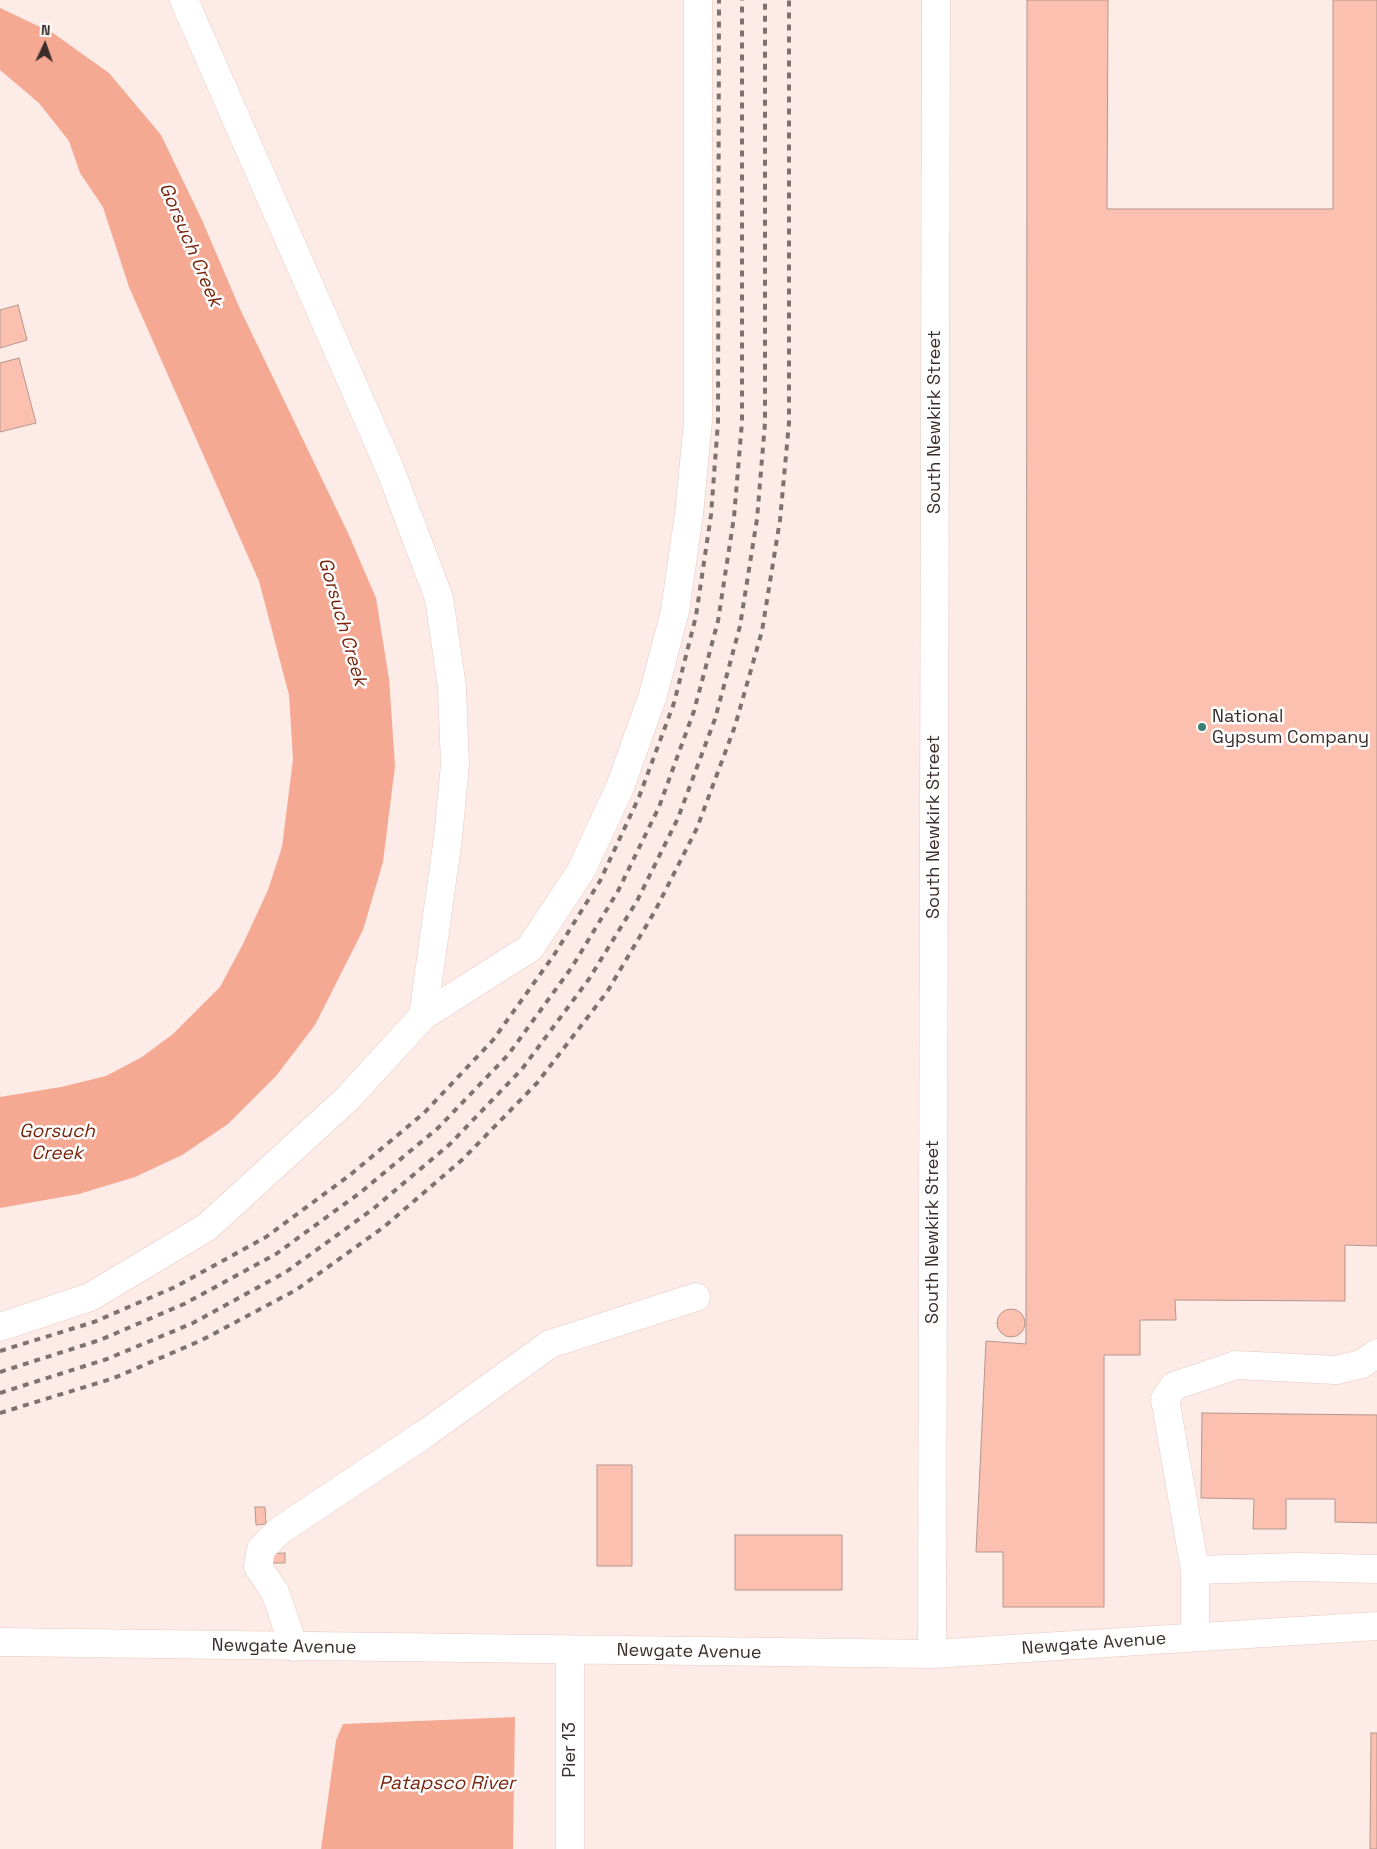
<!DOCTYPE html>
<html>
<head>
<meta charset="utf-8">
<style>
  body { margin:0 }
  #map { position:relative; width:1377px; height:1849px; overflow:hidden; background:#fff8f6; font-family:"Space Grotesk",sans-serif }
  canvas { display:block }
  .north { position:absolute; left:20px; top:20px; width:50px; height:50px; -webkit-text-stroke:4px #fff; paint-order:stroke; rotate:3deg; font-size:14px; font-weight:700; line-height:20px; text-align:center; color:#3a2d2a }
  .north::after { content:''; display:block; margin:auto; width:18px; height:22px; background:#3a2d2a; clip-path:polygon(50% 0,100% 100%,50% 72%,0 100%) }
</style>
</head>
<body>
<div id="map">
<canvas width="1377" height="1849"></canvas>
<div class="north">N</div>
</div>
<script>
const c = document.querySelector('canvas').getContext('2d');
c.lineJoin = 'round';
function fillPath(path, color) { c.fillStyle = color; c.fill(path, 'evenodd'); }
const shape = rows => new Path2D(rows.map(r => 'M' + r).join(''));
function strokePath(path, color, width, dash) { c.strokeStyle = color; c.lineWidth = width; c.lineCap = dash ? 'butt' : 'round'; c.setLineDash(dash || []); c.stroke(path); }
function drawText(font, color, halo, rows, align = 'center') {
  c.font = font + ' "Space Grotesk",sans-serif'; c.lineWidth = 5; c.setLineDash([]); c.textBaseline = 'middle'; c.strokeStyle = halo; c.fillStyle = color; for (const [text, x, y, turn = 0] of rows) {
    c.save(); c.translate(x, y); c.rotate((+turn || 0) * Math.PI / 180); c.textAlign = isNaN(turn) ? turn : align; if (halo) c.strokeText(text, 0, 0); c.fillText(text, 0, 0); c.restore();
  }
}
fillPath(shape([
  [0,0,1377,0,1377,1849,513,1849,514,1717,343,1724,336,1740,321,1849,0,1849]
]), '#fcebe7');
fillPath(shape([
  [0,8,53,33,109,73,161,135,202,220,240,309,348,533,376,598,389,679,395,766,383,862,363,930,315,1025,276,1076,228,1124,182,1155,135,1177,79,1194,0,1208,0,1097,61,1087,106,1076,142,1057,173,1034,220,987,243,944,268,890,282,847,293,759,289,695,259,581,129,287,103,207,80,173,69,141,39,103,0,70],
  [515,1717,513,1849,321,1849,336,1740,343,1724]
]), '#f5a993');
const building = shape([
  [1027,0,1108,0,1107,209,1333,209,1333,0,1377,0,1377,1246,1345,1245,1345,1301,1175,1300,1176,1320,1140,1320,1140,1355,1104,1355,1104,1607,1003,1607,1003,1552,976,1552,986,1341,1026,1344,1027,0],
  [18,305,27,340,0,348,0,310,18,305],
  [19,358,36,423,0,432,0,363,19,358],
  '997 1323a14 14 0 1 1 28 0a14 14 0 1 1-28 0Z',
  [1202,1413,1377,1415,1377,1523,1335,1522,1335,1499,1286,1499,1286,1529,1253,1529,1254,1499,1201,1498,1202,1413],
  [597,1465,632,1465,632,1566,597,1566,597,1465],
  [255,1507,265,1507,266,1524,256,1525,255,1507],
  [735,1535,842,1535,842,1590,735,1590,735,1535],
  [285,1553,285,1563,265,1563,265,1554,285,1553],
  [1371,1733,1377,1733,1377,1849,1370,1849,1371,1733]
]);
fillPath(building, '#fbc0af');
strokePath(building, '#b5978e', 1);
const minor = shape([
  [184,0,390,469,439,598,452,687,455,764,448,838,423,1016],
  [0,1327,90,1297,207,1227,347,1099,423,1016,530,948,581,871,620,787,653,695,675,611,689,514,698,421,698,0],
  [1195,1570,1299,1567,1377,1569],
  [1195,1637,1195,1570,1165,1399,1174,1386,1236,1365,1336,1370,1362,1364,1377,1353],
  [0,1642,932,1654,1377,1626],
  [294,1647,275,1592,258,1567,261,1549,279,1531,426,1433,550,1344,696,1297],
  [570,1650,570,1849],
  [932,1654,936,0]
]);
strokePath(minor, '#e9c9c0', 29);
strokePath(minor, '#fff', 28);
strokePath(shape([
  [0,1351,94,1322,175,1287,266,1237,350,1175,424,1113,493,1040,554,955,600,881,639,797,674,703,696,616,711,515,718,422,719,0],
  [0,1372,100,1340,184,1304,276,1254,361,1192,438,1128,508,1055,572,967,618,891,659,807,694,711,718,621,734,517,742,422,742,0],
  [0,1393,107,1359,193,1323,286,1272,373,1209,450,1144,522,1069,589,979,637,901,678,818,715,719,740,626,757,519,765,423,765,0],
  [0,1413,114,1378,202,1340,296,1290,385,1226,463,1159,537,1083,607,992,655,911,697,828,735,726,762,631,780,520,789,423,789,0]
]), '#7d7270', 4, [6, 6]);
for (const [x, y, r, color] of [
  [1202,727,5,"#3b7f73"]
]) { const dot = new Path2D(); dot.arc(x, y, r, 0, 2 * Math.PI); c.fillStyle = color; c.fill(dot); strokePath(dot, '#fff', 2); }
drawText('18px', '#3a2d2a', '#fff', [
  ["South Newkirk Street",935,422,-90],
  ["South Newkirk Street",934,827,-90],
  ["South Newkirk Street",933,1232,-90],
  ["Newgate Avenue",1094,1644,-4],
  ["Newgate Avenue",284,1647,1],
  ["Newgate Avenue",689,1652,1],
  ["Pier 13",570,1750,-90]
]);
drawText('18px', '#3a2d2a', '#fff', [
  ["National",1212,717],
  ["Gypsum Company",1212,738]
], 'left');
drawText('italic 19px', '#78260d', '#fff', [
  ["Gorsuch Creek",190,245,67],
  ["Gorsuch Creek",342,622,74],
  ["Gorsuch",57,1132],
  ["Creek",57,1154],
  ["Patapsco River",447,1784]
]);
</script>
</body>
</html>
